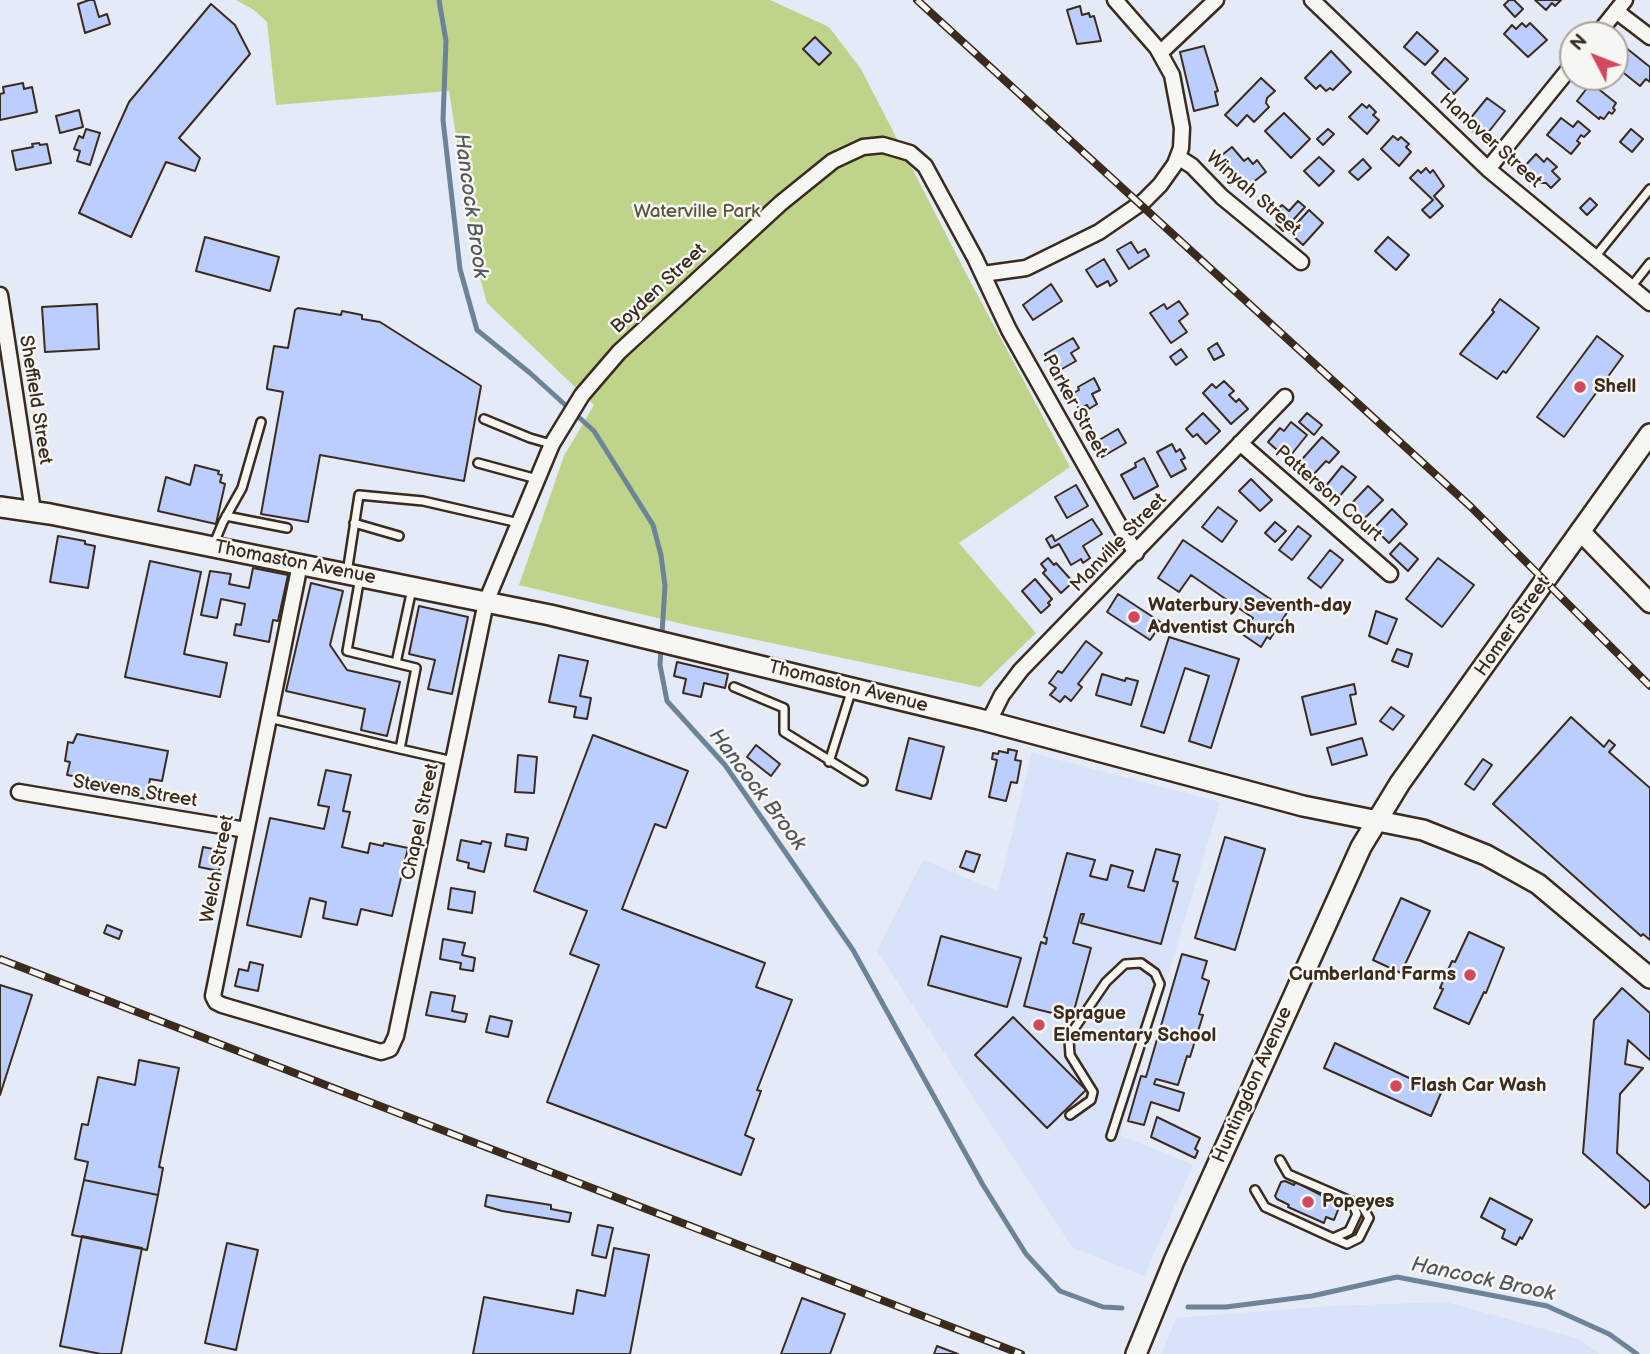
<!DOCTYPE html>
<html>
<head>
<meta charset="utf-8">
<style>
  body { margin:0 }
  #map { position:relative; width:1650px; height:1354px; overflow:hidden; background:#e4eaf6; font-family:"Balsamiq Sans",sans-serif }
  canvas { display:block }
  .north { position:absolute; left:1559px; top:21px; width:70px; height:70px; box-sizing:border-box; background:#f6f6f2; border:2px solid #aba49d; border-radius:50%; rotate:312deg; font-size:19px; font-weight:700; line-height:28px; text-align:center; color:#3b2a1e }
  .north::after { content:''; display:block; margin:auto; width:24px; height:32px; background:#d1495b; clip-path:polygon(50% 0,100% 100%,50% 72%,0 100%) }
</style>
</head>
<body>
<div id="map">
<canvas width="1650" height="1354"></canvas>
<div class="north">N</div>
</div>
<script>
const c = document.querySelector('canvas').getContext('2d');
c.lineJoin = 'round';
function fillPath(path, color) { c.fillStyle = color; c.fill(path, 'evenodd'); }
const shape = rows => new Path2D(rows.map(r => 'M' + r).join(''));
function strokePath(path, color, width, dash) { c.strokeStyle = color; c.lineWidth = width; c.lineCap = dash ? 'butt' : 'round'; c.setLineDash(dash || []); c.stroke(path); }
function drawText(font, color, halo, rows, align = 'center') {
  c.font = font + ' "Balsamiq Sans",sans-serif'; c.lineWidth = 5; c.setLineDash([]); c.textBaseline = 'middle'; c.strokeStyle = halo; c.fillStyle = color; for (const [text, x, y, turn = 0] of rows) {
    c.save(); c.translate(x, y); c.rotate((+turn || 0) * Math.PI / 180); c.textAlign = isNaN(turn) ? turn : align; if (halo) c.strokeText(text, 0, 0); c.fillText(text, 0, 0); c.restore();
  }
}
fillPath(shape([
  [1032,753,1220,802,1120,1135,1193,1165,1144,1276,1072,1247,877,951,923,860,998,891],
  [1446,1302,1579,1339,1599,1354,1162,1354,1176,1318,1332,1306]
]), '#d8e2f8');
fillPath(shape([
  [236,0,770,0,829,27,861,69,970,281,1070,467,959,543,1036,633,980,687,691,626,519,585,564,456,594,405,487,303,476,263,449,91,276,105,267,22,254,10]
]), '#bdd48a');
strokePath(shape([
  [439,0,446,41,443,120,460,269,477,330,530,373,594,431,653,525,661,555,665,586,660,665,667,701,725,765,853,950,983,1185,1026,1254,1060,1291,1103,1307,1122,1308],
  [1188,1307,1226,1307,1312,1296,1397,1277,1547,1306,1609,1334,1637,1354]
]), '#6d8498', 5);
const building = shape([
  [89,0,94,0,99,17,107,14,110,24,85,33,78,4,89,0],
  [1509,0,1514,0,1523,9,1515,17,1504,5,1509,0],
  [1535,0,1561,0,1555,6,1552,3,1546,10,1535,0],
  [211,4,235,25,250,54,179,138,200,158,195,171,166,162,131,237,79,213,129,102,211,4],
  [1080,6,1082,15,1089,13,1090,17,1094,16,1101,41,1077,44,1067,10,1080,6],
  [1522,23,1526,27,1530,23,1547,40,1528,57,1504,34,1512,25,1516,29,1522,23],
  [1417,32,1438,51,1425,65,1404,47,1417,32],
  [815,37,831,53,819,65,803,49,815,37],
  [1204,46,1218,91,1215,92,1218,105,1194,111,1180,52,1204,46],
  [1625,47,1650,67,1650,82,1646,79,1640,86,1615,66,1615,60,1625,47],
  [1331,51,1351,72,1333,90,1330,88,1326,91,1320,85,1316,89,1305,78,1331,51],
  [1445,58,1468,79,1454,94,1432,73,1445,58],
  [1261,78,1275,91,1267,98,1266,103,1269,107,1254,122,1247,115,1237,126,1225,115,1261,78],
  [23,83,24,89,32,87,37,112,0,120,0,94,4,93,3,87,23,83],
  [1591,83,1616,103,1613,108,1615,110,1612,114,1609,112,1604,119,1600,117,1599,119,1577,101,1591,83],
  [1487,98,1505,111,1483,139,1465,125,1487,98],
  [1362,104,1367,108,1369,105,1376,112,1373,115,1379,120,1367,134,1349,117,1362,104],
  [79,110,83,127,60,133,56,116,79,110],
  [1284,113,1310,139,1291,158,1265,131,1284,113],
  [1561,118,1573,127,1578,121,1590,131,1584,137,1581,135,1577,141,1580,143,1571,154,1547,135,1561,118],
  [86,129,100,133,90,165,77,161,80,151,74,149,79,136,83,138,86,129],
  [1328,129,1334,134,1323,145,1317,139,1328,129],
  [1631,129,1643,139,1632,152,1620,142,1631,129],
  [1393,136,1398,140,1401,137,1409,144,1406,147,1411,152,1399,166,1381,149,1393,136],
  [39,143,40,145,47,144,51,163,16,170,12,151,33,147,32,144,39,143],
  [1232,147,1244,161,1248,158,1253,164,1257,160,1266,172,1242,191,1217,159,1232,147],
  [1536,154,1544,162,1547,158,1557,167,1552,171,1560,179,1551,188,1546,183,1539,183,1523,168,1536,154],
  [1319,157,1334,171,1319,186,1304,171,1319,157],
  [1363,159,1371,168,1358,180,1349,172,1363,159],
  [1426,168,1430,173,1433,170,1444,186,1434,196,1443,206,1430,218,1422,210,1433,200,1410,178,1418,170,1421,173,1426,168],
  [1590,198,1597,205,1587,215,1580,208,1590,198],
  [1298,201,1305,207,1283,231,1276,224,1283,217,1276,211,1282,205,1289,211,1298,201],
  [1309,210,1323,223,1303,245,1289,232,1309,210],
  [205,237,279,257,270,291,196,271,205,237],
  [1388,237,1409,255,1396,270,1375,251,1388,237],
  [1131,242,1138,253,1145,249,1149,256,1129,269,1117,250,1131,242],
  [1104,259,1117,281,1110,286,1108,281,1097,287,1086,270,1104,259],
  [1051,284,1062,301,1033,320,1023,305,1051,284],
  [1500,299,1539,328,1506,373,1503,371,1497,379,1460,354,1494,312,1492,310,1500,299],
  [1179,301,1188,314,1179,321,1187,332,1171,343,1150,313,1164,304,1167,309,1179,301],
  [97,304,99,349,45,352,42,307,97,304],
  [298,308,341,315,342,311,362,315,362,319,380,322,481,386,464,481,320,455,308,522,261,514,283,392,267,389,267,387,274,346,288,348,295,310,298,308],
  [1597,336,1623,356,1564,437,1537,417,1597,336],
  [1073,338,1079,348,1071,353,1076,361,1055,373,1045,354,1073,338],
  [1217,343,1224,355,1214,360,1208,349,1217,343],
  [1181,349,1187,357,1176,365,1170,357,1181,349],
  [1094,378,1100,390,1092,394,1097,404,1089,409,1087,405,1079,409,1072,394,1079,390,1078,387,1094,378],
  [1224,381,1234,391,1229,395,1236,402,1239,399,1248,409,1231,424,1203,393,1212,384,1216,388,1224,381],
  [1203,413,1220,431,1206,444,1197,434,1193,437,1186,429,1203,413],
  [1307,413,1322,425,1314,435,1299,422,1307,413],
  [1291,422,1307,435,1291,455,1280,447,1277,450,1268,442,1280,428,1284,431,1291,422],
  [1118,429,1126,443,1102,457,1094,443,1118,429],
  [1322,437,1339,452,1329,463,1326,461,1312,476,1296,466,1322,437],
  [1172,444,1176,452,1180,449,1185,458,1181,460,1186,469,1171,477,1157,452,1172,444],
  [1144,458,1158,486,1134,499,1121,475,1136,467,1135,463,1144,458],
  [195,465,219,471,218,474,222,475,220,482,225,484,216,524,158,511,166,477,190,485,195,465],
  [1342,466,1356,477,1338,498,1325,487,1342,466],
  [1251,479,1272,500,1260,511,1239,491,1251,479],
  [1076,485,1088,506,1067,518,1055,497,1076,485],
  [1368,486,1383,500,1364,519,1350,505,1368,486],
  [1218,507,1237,521,1222,542,1202,527,1218,507],
  [1392,509,1407,524,1389,543,1374,528,1392,509],
  [1092,519,1102,534,1083,546,1090,558,1083,563,1081,559,1071,565,1059,544,1051,548,1046,539,1052,535,1055,541,1092,519],
  [1275,522,1286,531,1275,542,1265,533,1275,522],
  [1298,526,1311,536,1292,560,1279,550,1298,526],
  [58,536,85,541,85,544,95,546,88,588,50,582,58,536],
  [1183,540,1288,611,1270,639,1267,637,1261,647,1239,632,1245,623,1248,625,1253,618,1191,575,1179,592,1158,578,1183,540],
  [1400,543,1418,559,1408,571,1390,554,1400,543],
  [1330,550,1343,560,1321,588,1308,578,1330,550],
  [1048,558,1054,565,1056,563,1073,582,1061,593,1043,573,1046,570,1041,564,1048,558],
  [1438,558,1474,585,1442,627,1406,599,1438,558],
  [150,561,201,572,184,654,227,663,220,697,125,677,150,561],
  [253,568,288,575,278,621,273,620,269,642,234,635,236,624,241,625,245,604,221,599,217,618,201,615,210,571,231,574,229,584,249,588,253,568],
  [1035,579,1052,599,1048,603,1050,605,1041,613,1022,591,1035,579],
  [311,583,343,591,330,645,347,670,400,682,387,736,361,730,365,709,286,691,311,583],
  [1118,594,1162,623,1150,640,1107,612,1118,594],
  [419,606,468,617,452,694,428,689,435,660,409,654,419,606],
  [1376,611,1397,619,1387,644,1369,636,1376,611],
  [1169,637,1239,659,1211,748,1189,741,1209,676,1185,668,1164,733,1141,726,1169,637],
  [1086,641,1102,653,1078,684,1082,687,1071,701,1065,696,1060,702,1050,695,1056,688,1049,683,1058,671,1062,673,1086,641],
  [1397,649,1412,654,1408,667,1392,661,1397,649],
  [559,655,588,661,580,696,591,698,587,719,574,717,576,707,549,702,559,655],
  [677,662,728,674,725,688,704,683,701,697,683,693,686,679,674,676,677,662],
  [1102,674,1125,681,1126,678,1138,681,1131,705,1096,695,1102,674],
  [1354,684,1356,694,1350,695,1356,724,1311,735,1302,697,1354,684],
  [1391,707,1404,716,1393,730,1380,721,1391,707],
  [1571,717,1604,747,1609,740,1615,745,1609,752,1650,788,1650,940,1643,934,1641,936,1493,804,1571,717],
  [77,734,168,751,162,781,150,779,146,799,115,793,117,784,67,775,70,762,65,761,68,742,73,743,77,734],
  [593,735,688,771,666,828,655,824,622,909,765,963,756,987,792,1000,757,1090,761,1091,745,1135,754,1139,741,1175,547,1102,599,965,570,954,587,911,534,891,593,735],
  [909,738,944,747,931,799,896,790,909,738],
  [1362,738,1367,755,1332,765,1327,748,1362,738],
  [756,745,780,764,771,776,747,757,756,745],
  [1008,749,1017,751,1015,760,1021,761,1017,783,1011,782,1006,801,989,797,997,760,992,759,993,753,998,754,999,751,1008,753,1008,749],
  [518,755,537,757,534,793,515,792,518,755],
  [1483,759,1492,765,1474,790,1465,784,1483,759],
  [326,770,351,775,343,811,350,812,342,847,368,853,370,843,383,846,384,843,408,848,392,916,361,909,357,925,323,918,326,902,310,898,301,937,247,925,270,818,324,829,329,807,318,805,326,770],
  [507,834,528,838,526,850,505,846,507,834],
  [1225,837,1265,849,1235,950,1195,938,1225,837],
  [461,840,481,844,482,841,491,843,484,872,468,868,469,863,457,860,461,840],
  [203,847,223,851,219,871,199,867,203,847],
  [1156,849,1180,855,1173,881,1178,882,1161,944,1081,923,1084,914,1081,914,1073,943,1091,948,1072,1018,1024,1006,1041,942,1046,944,1047,938,1044,937,1067,853,1095,860,1090,876,1107,880,1111,865,1133,871,1128,887,1144,891,1156,849],
  [966,851,980,855,974,872,960,867,966,851],
  [451,888,475,892,472,913,448,909,451,888],
  [1401,898,1430,911,1401,973,1373,960,1401,898],
  [107,925,122,931,119,939,104,933,107,925],
  [1469,932,1504,948,1486,993,1484,992,1469,1024,1434,1008,1443,989,1440,988,1452,961,1455,962,1469,932],
  [941,936,1021,958,1007,1007,928,985,941,936],
  [443,939,465,943,462,955,475,958,473,971,460,969,461,963,440,959,443,939],
  [1182,954,1207,961,1202,978,1209,981,1199,1014,1203,1015,1190,1057,1187,1056,1178,1085,1156,1079,1154,1084,1184,1093,1179,1111,1151,1102,1144,1125,1128,1121,1141,1076,1146,1077,1182,954],
  [250,962,263,965,258,991,235,986,239,969,248,971,250,962],
  [0,985,32,995,0,1095,0,985],
  [1622,988,1650,1013,1650,1060,1628,1040,1625,1064,1643,1068,1620,1094,1617,1153,1650,1182,1650,1203,1645,1208,1583,1153,1594,1020,1622,988],
  [431,992,455,996,452,1011,467,1014,465,1022,426,1015,431,992],
  [490,1016,512,1021,508,1037,486,1032,490,1016],
  [1013,1017,1086,1090,1047,1128,975,1055,1013,1017],
  [1335,1043,1441,1093,1431,1116,1324,1068,1335,1043],
  [139,1060,179,1068,159,1167,163,1168,158,1195,84,1180,88,1162,75,1159,82,1124,88,1125,98,1077,135,1085,139,1060],
  [1157,1117,1200,1138,1195,1149,1198,1151,1195,1158,1151,1137,1157,1117],
  [84,1180,158,1195,147,1250,72,1235,84,1180],
  [1285,1181,1294,1185,1296,1182,1340,1205,1334,1220,1326,1217,1324,1223,1288,1207,1289,1205,1277,1199,1275,1196,1281,1182,1285,1181],
  [487,1195,551,1205,551,1209,571,1213,569,1222,502,1211,485,1206,487,1195],
  [1490,1198,1532,1220,1522,1239,1520,1237,1516,1245,1502,1238,1505,1230,1481,1217,1490,1198],
  [598,1225,613,1228,606,1258,592,1255,598,1225],
  [82,1236,142,1248,121,1354,101,1354,60,1346,82,1236],
  [227,1243,258,1250,236,1350,205,1343,227,1243],
  [614,1248,649,1255,630,1354,473,1354,484,1297,573,1314,577,1290,605,1296,614,1248],
  [802,1298,845,1314,830,1354,781,1354,802,1298],
  [937,1346,958,1354,934,1354,937,1346]
]);
fillPath(building, '#bbcefe');
strokePath(building, '#3b2a1e', 2);
const service = shape([
  [1595,257,1650,189],
  [1631,287,1650,263],
  [484,419,530,438,551,444],
  [478,463,537,479],
  [226,516,287,528],
  [354,523,399,536],
  [213,546,223,522,242,488,261,422],
  [347,573,359,495,423,501,519,523],
  [360,577,347,651,416,668,400,749,453,761],
  [396,663,412,589],
  [734,687,784,708,784,732,863,781],
  [269,718,400,749],
  [829,762,852,689],
  [1070,1115,1091,1100,1093,1092,1070,1055,1069,1040,1072,1032,1106,982,1125,964,1141,963,1155,973,1160,984,1111,1136],
  [1255,1190,1265,1207,1333,1238,1347,1244,1359,1238,1369,1218,1362,1206,1288,1174,1280,1160],
  [1333,1238,1349,1231,1357,1214,1351,1201]
]);
const minor = shape([
  [1312,0,1488,169,1650,303],
  [1616,11,1650,37],
  [1597,35,1625,0],
  [1160,53,1216,0],
  [1178,157,1192,166,1222,197,1301,262],
  [1488,169,1573,64],
  [983,274,1026,268,1099,232,1144,201,1160,185,1175,164,1181,148,1182,128,1172,75,1157,48,1115,0],
  [0,295,33,511],
  [1240,443,1390,574],
  [300,564,213,996,216,1002,222,1005,381,1052,390,1049,396,1036,486,602,552,444,582,395,619,352,781,203,833,161,863,147,883,145,910,153,925,166,975,258,1009,330,1120,527,1136,553],
  [989,721,1002,695,1021,670,1285,397],
  [19,792,246,830]
]);
const tertiary = shape([
  [1580,531,1650,603]
]);
const secondary = shape([
  [0,507,50,514,550,615,979,719,1303,806,1423,830,1486,855,1538,884,1650,978],
  [1136,1354,1174,1261,1361,847,1400,783,1650,434]
]);
strokePath(service, '#3b2a1e', 12);
strokePath(minor, '#3b2a1e', 19);
strokePath(tertiary, '#3b2a1e', 23);
strokePath(secondary, '#3b2a1e', 24);
strokePath(service, '#f6f6f2', 7);
strokePath(minor, '#f6f6f2', 14);
strokePath(tertiary, '#f6f6f2', 18);
strokePath(secondary, '#f6f6f2', 19);
const rail = shape([
  [917,0,1471,507,1650,686],
  [0,959,1021,1354]
]);
strokePath(rail, '#3b2a1e', 8);
strokePath(rail, '#f6f6f2', 5, [16]);
for (const [x, y, r, color] of [
  [1580,387,7,"#d1495b"],
  [1134,617,7,"#d1495b"],
  [1470,975,7,"#d1495b"],
  [1039,1025,7,"#d1495b"],
  [1396,1086,7,"#d1495b"],
  [1308,1202,7,"#d1495b"]
]) { const dot = new Path2D(); dot.arc(x, y, r, 0, 2 * Math.PI); c.fillStyle = color; c.fill(dot); strokePath(dot, '#f6f6f2', 2.5); }
drawText('19px', '#3b2a1e', '#f6f6f2', [
  ["Hanover Street",1490,141,42],
  ["Winyah Street",1253,194,41],
  ["Boyden Street",659,289,-43],
  ["Sheffield Street",35,400,81],
  ["Parker Street",1074,406,61],
  ["Patterson Court",1328,494,41],
  ["Manville Street",1119,543,-46],
  ["Thomaston Avenue",295,563,11],
  ["Homer Street",1513,627,-55],
  ["Thomaston Avenue",848,687,14],
  ["Stevens Street",135,792,9],
  ["Chapel Street",421,822,-78],
  ["Welch Street",218,869,-79],
  ["Huntingdon Avenue",1253,1085,-66]
]);
drawText('19px', '#5c5439', '#f6f6f2', [
  ["Waterville Park",697,212]
]);
drawText('bold 19px', '#3b2a1e', '#f6f6f2', [
  ["Shell",1594,387],
  ["Waterbury Seventh-day",1148,606],
  ["Adventist Church",1148,628],
  ["Cumberland Farms",1456,975,"right"],
  ["Sprague",1053,1014],
  ["Elementary School",1053,1036],
  ["Flash Car Wash",1410,1086],
  ["Popeyes",1322,1202]
], 'left');
drawText('italic 21px', '#54575b', '#f6f6f2', [
  ["Hancock Brook",470,206,82],
  ["Hancock Brook",757,790,53],
  ["Hancock Brook",1483,1280,12]
]);
</script>
</body>
</html>
